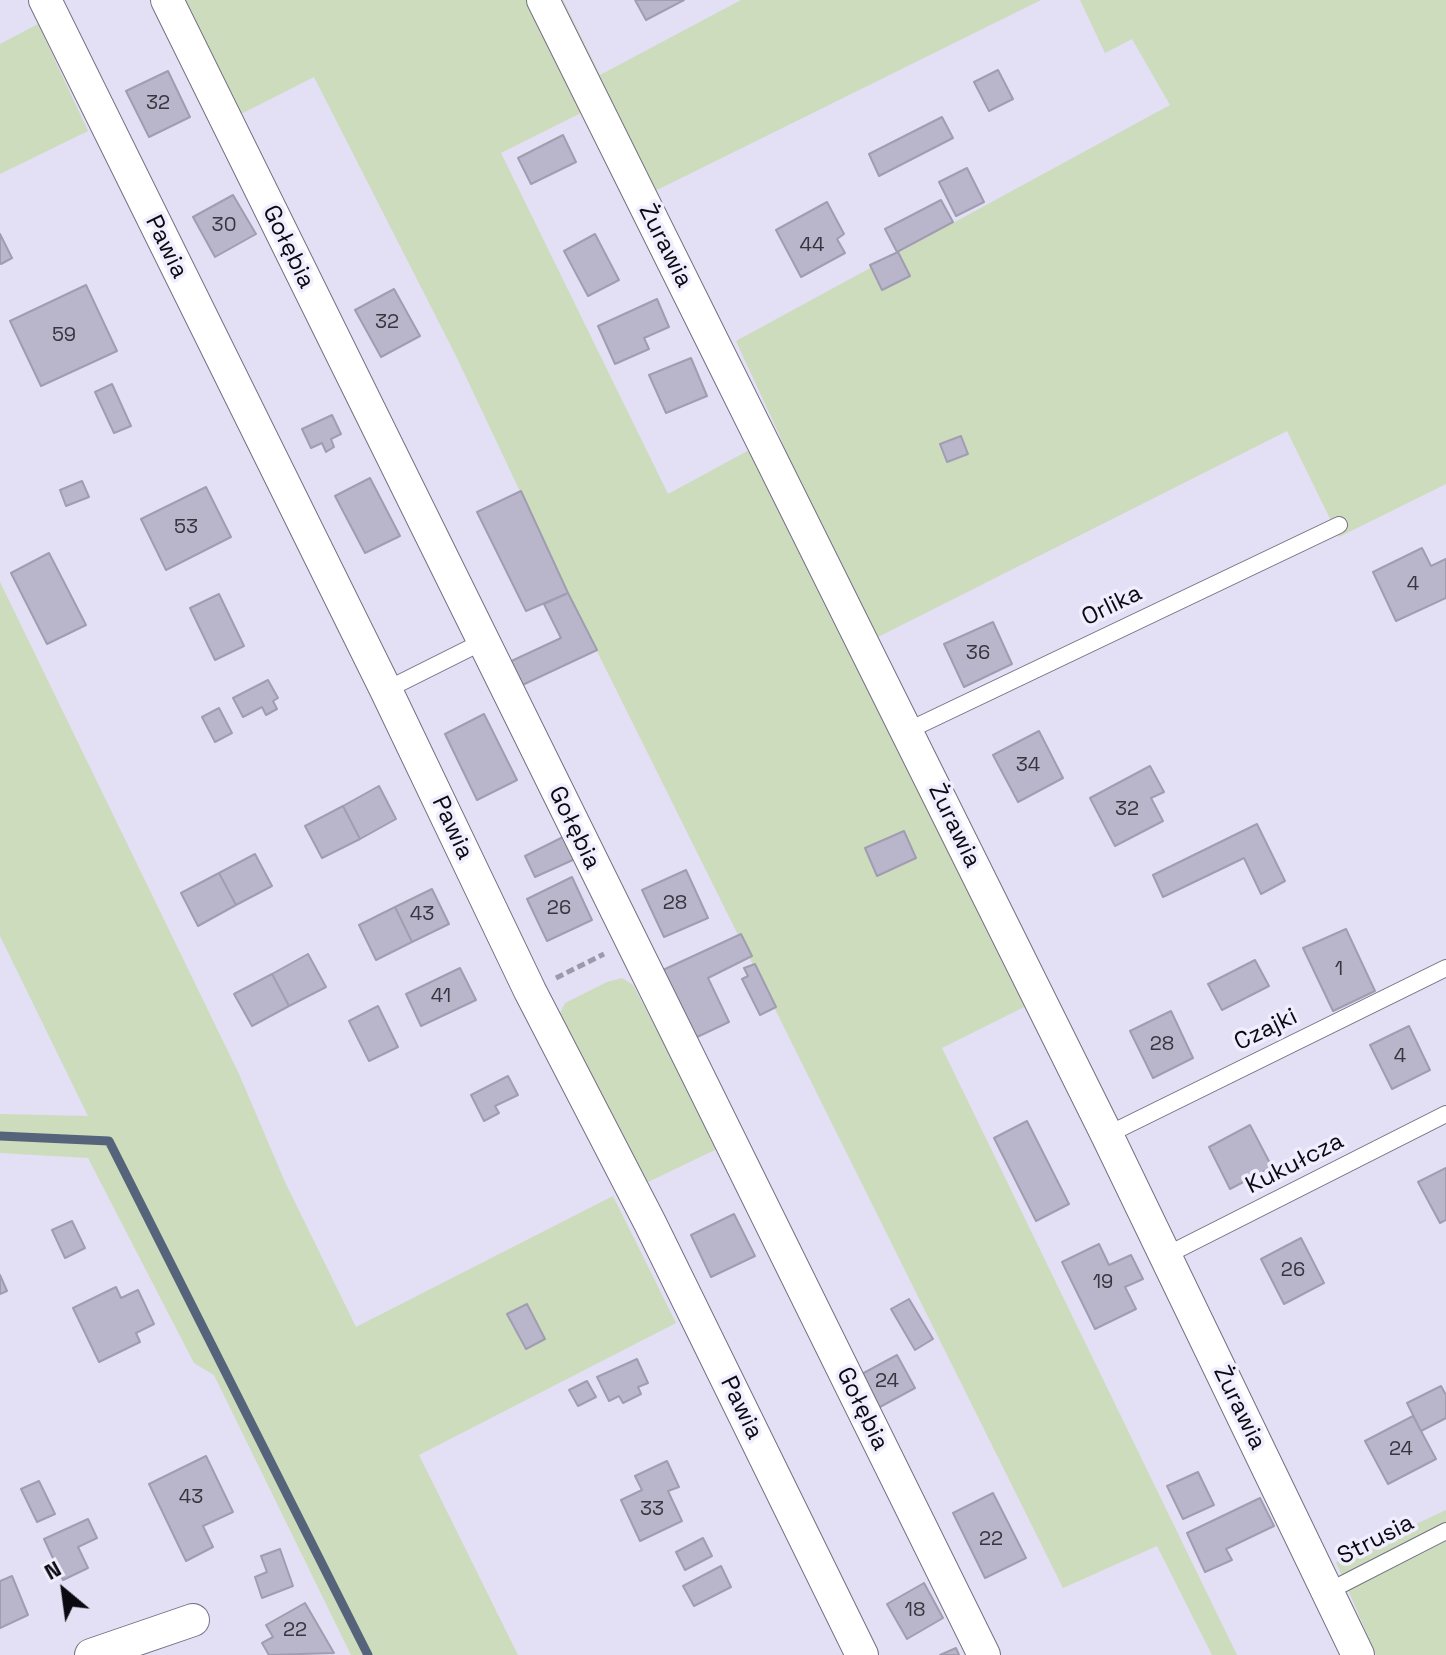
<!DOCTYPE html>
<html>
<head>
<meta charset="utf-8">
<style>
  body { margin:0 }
  #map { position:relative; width:1446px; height:1655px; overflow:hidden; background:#e3dff4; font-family:"Space Grotesk",sans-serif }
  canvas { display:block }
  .north { position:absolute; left:24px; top:1551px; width:80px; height:80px; -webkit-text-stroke:6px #f0edfe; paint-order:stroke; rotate:331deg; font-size:22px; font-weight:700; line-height:32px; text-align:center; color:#0c0a11 }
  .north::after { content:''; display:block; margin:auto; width:28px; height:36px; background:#0c0a11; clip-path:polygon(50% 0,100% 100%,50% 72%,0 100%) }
</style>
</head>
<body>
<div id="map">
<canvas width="1446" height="1655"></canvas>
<div class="north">N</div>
</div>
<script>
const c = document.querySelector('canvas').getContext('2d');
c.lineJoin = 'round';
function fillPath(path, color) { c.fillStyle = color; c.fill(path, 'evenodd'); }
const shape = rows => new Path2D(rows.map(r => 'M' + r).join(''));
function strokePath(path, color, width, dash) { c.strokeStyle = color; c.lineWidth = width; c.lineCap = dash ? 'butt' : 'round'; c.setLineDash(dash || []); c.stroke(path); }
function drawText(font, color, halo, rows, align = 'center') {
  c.font = font + ' "Space Grotesk",sans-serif'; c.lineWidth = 7; c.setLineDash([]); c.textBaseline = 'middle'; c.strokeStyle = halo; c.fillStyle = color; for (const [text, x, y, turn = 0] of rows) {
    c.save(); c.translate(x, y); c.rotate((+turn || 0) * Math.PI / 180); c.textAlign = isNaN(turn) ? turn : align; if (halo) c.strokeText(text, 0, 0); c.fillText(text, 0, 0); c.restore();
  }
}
fillPath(shape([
  [181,0,533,0,589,109,501,153,668,494,753,448,1026,1006,942,1048,1237,1655,1212,1655,1157,1546,1063,1588,568,593,457,358,314,77,239,115],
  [553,0,563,0,600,75,741,0,1041,0,651,193],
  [1080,0,1446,0,1446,484,1339,537,1287,431,878,637,794,475,779,434,736,341,1170,105,1132,39,1105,53],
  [38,24,88,131,0,174,0,44],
  [0,582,239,1074,285,1182,356,1327,613,1196,676,1323,419,1455,518,1655,351,1655,214,1375,194,1363,88,1158,0,1153,0,1114,88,1116,0,936],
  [622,978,633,985,719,1148,646,1183,559,1015,565,1003,607,982],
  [1446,1510,1446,1655,1376,1655,1336,1562]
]), '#ccdcbd');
strokePath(shape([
  [0,1136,109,1141,368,1655]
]), '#56647b', 9);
const building = shape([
  [635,0,684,0,646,20,635,0],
  [998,70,1013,99,989,111,974,82,998,70],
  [168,71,190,117,149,137,126,91,168,71],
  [942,117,953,138,879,176,869,154,942,117],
  [563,135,576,162,531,184,518,158,563,135],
  [967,168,984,202,956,216,939,182,967,168],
  [233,195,256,234,215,257,193,217,233,195],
  [941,200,953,222,897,252,885,229,941,200],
  [827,202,844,234,837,239,845,253,801,277,776,230,827,202],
  [0,234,12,258,1,264,0,262,0,234],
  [595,234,619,280,588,296,564,251,595,234],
  [898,252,910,276,882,290,870,265,898,252],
  [86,285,117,351,41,386,10,321,86,285],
  [394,289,420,336,381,357,355,310,394,289],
  [657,299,669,327,644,338,649,349,615,364,598,326,657,299],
  [691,358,707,396,666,413,649,375,691,358],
  [112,384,131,426,114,433,95,392,112,384],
  [332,415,341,434,331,439,334,447,326,452,322,443,311,448,302,429,332,415],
  [961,436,968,454,947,462,940,444,961,436],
  [370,478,400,536,365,553,335,496,370,478],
  [82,481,89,497,66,506,60,490,82,481],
  [206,487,231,537,166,570,141,519,206,487],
  [521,491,568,593,526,611,477,512,521,491],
  [1422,548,1431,566,1446,559,1446,598,1396,621,1373,572,1422,548],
  [49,553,86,625,47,644,11,573,49,553],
  [568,593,597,650,516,688,505,664,561,638,544,604,568,593],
  [219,594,244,646,215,660,190,608,219,594],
  [993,622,1012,664,964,687,944,644,993,622],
  [268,680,278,698,273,701,277,709,266,715,262,707,243,717,233,698,268,680],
  [219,708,232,733,215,742,202,717,219,708],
  [484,714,517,780,477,800,445,734,484,714],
  [1039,731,1063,778,1018,802,993,755,1039,731],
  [1150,766,1164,792,1151,798,1163,821,1115,846,1090,798,1150,766],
  [379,786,396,819,360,839,343,806,379,786],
  [343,806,360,839,322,858,305,826,343,806],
  [1257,824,1285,881,1261,894,1244,858,1163,897,1153,875,1257,824],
  [904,831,916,858,877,876,865,848,904,831],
  [565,836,575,859,535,877,525,856,565,836],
  [255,854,272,886,236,905,219,873,255,854],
  [686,870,708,918,664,937,642,890,686,870],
  [219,873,236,905,198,926,181,893,219,873],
  [572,877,592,920,547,941,527,899,572,877],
  [432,889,449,924,412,942,395,907,432,889],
  [395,907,412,942,376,960,359,925,395,907],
  [1346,929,1375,991,1333,1011,1303,948,1346,929],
  [741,934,752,956,708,978,729,1022,695,1038,663,970,741,934],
  [308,954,326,987,289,1006,272,974,308,954],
  [1255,960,1269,986,1222,1010,1208,984,1255,960],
  [755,964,776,1007,760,1015,742,979,748,976,744,968,755,964],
  [460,968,476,1000,421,1026,406,994,460,968],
  [272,974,289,1006,252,1026,234,994,272,974],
  [378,1006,398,1047,369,1061,349,1021,378,1006],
  [1171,1011,1193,1058,1153,1078,1130,1031,1171,1011],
  [1409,1026,1430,1070,1392,1089,1370,1045,1409,1026],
  [508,1076,518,1095,495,1106,499,1113,484,1121,471,1095,508,1076],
  [1027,1121,1069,1204,1036,1221,994,1138,1027,1121],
  [1250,1125,1272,1167,1230,1189,1209,1147,1250,1125],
  [1446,1168,1446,1220,1440,1223,1418,1182,1446,1168],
  [734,1214,755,1256,711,1277,691,1235,734,1214],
  [72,1221,85,1248,65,1258,52,1230,72,1221],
  [1301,1238,1324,1283,1284,1304,1261,1259,1301,1238],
  [1099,1244,1109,1265,1131,1255,1143,1279,1125,1287,1136,1309,1095,1329,1062,1262,1099,1244],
  [0,1275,7,1291,0,1294,0,1275],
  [116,1287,121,1298,138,1290,154,1324,136,1333,140,1342,99,1362,73,1308,116,1287],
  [909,1299,933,1339,915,1350,891,1309,909,1299],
  [527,1304,545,1339,526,1349,507,1314,527,1304],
  [897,1355,915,1388,878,1408,860,1375,897,1355],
  [637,1359,648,1383,638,1387,641,1394,623,1403,619,1396,609,1401,597,1377,637,1359],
  [587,1381,596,1397,578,1406,569,1390,587,1381],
  [1441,1386,1446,1395,1446,1418,1421,1431,1407,1403,1441,1386],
  [1413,1416,1436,1459,1388,1484,1365,1441,1413,1416],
  [206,1456,233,1512,203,1526,213,1547,186,1561,149,1484,206,1456],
  [667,1461,679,1487,668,1491,682,1521,640,1541,621,1500,642,1490,635,1476,667,1461],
  [1198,1472,1214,1505,1183,1519,1167,1486,1198,1472],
  [39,1481,55,1514,37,1522,21,1489,39,1481],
  [993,1493,1026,1558,985,1578,953,1513,993,1493],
  [1260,1498,1274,1526,1226,1549,1232,1560,1205,1572,1187,1533,1260,1498],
  [88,1519,97,1538,78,1547,88,1568,63,1580,44,1539,88,1519],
  [703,1538,712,1556,685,1570,676,1552,703,1538],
  [280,1549,293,1586,262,1598,255,1577,267,1572,261,1556,280,1549],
  [721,1566,731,1587,694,1606,683,1586,721,1566],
  [12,1576,28,1615,0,1628,0,1581,12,1576],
  [924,1583,943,1618,907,1639,887,1604,924,1583],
  [305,1603,334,1653,269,1655,262,1643,273,1637,266,1625,305,1603],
  [956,1648,959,1655,940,1655,956,1648]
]);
fillPath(building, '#b9b5ca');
strokePath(building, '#a19db1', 2);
const service = shape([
  [386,690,482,642],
  [907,731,1339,525],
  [1107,1135,1446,968],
  [1165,1256,1446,1114],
  [1327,1592,1446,1531]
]);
const minor = shape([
  [45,0,386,690,530,991,650,1223,862,1655],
  [167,0,984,1655],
  [543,0,1107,1135,1358,1655],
  [91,1655,193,1620]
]);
strokePath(service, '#747083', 18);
strokePath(minor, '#747083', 34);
strokePath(shape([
  [556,978,604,954]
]), '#9c99aa', 5, [8, 4]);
strokePath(service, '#fff', 16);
strokePath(minor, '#fff', 32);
drawText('20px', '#37353f', null, [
  ["32",158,104],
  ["30",224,226],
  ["44",812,246],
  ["32",387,323],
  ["59",64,336],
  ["53",186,528],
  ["4",1413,585],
  ["36",978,654],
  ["34",1028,766],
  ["32",1127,810],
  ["28",675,904],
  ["26",559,909],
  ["43",422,915],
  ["1",1339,970],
  ["41",441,997],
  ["28",1162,1045],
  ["4",1400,1057],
  ["26",1293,1271],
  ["19",1103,1283],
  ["24",887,1382],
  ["24",1401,1450],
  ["43",191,1498],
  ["33",652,1510],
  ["22",991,1540],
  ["18",915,1611],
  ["22",295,1631]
]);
drawText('24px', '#0c0a11', '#f0edfe', [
  ["Żurawia",665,246,63],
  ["Pawia",166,247,64],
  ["Gołębia",288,247,64],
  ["Orlika",1112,606,-26],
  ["Żurawia",954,826,64],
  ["Pawia",452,828,65],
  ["Gołębia",574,828,64],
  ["Czajki",1266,1030,-26],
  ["Kukułcza",1295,1164,-27],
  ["Pawia",741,1408,64],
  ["Żurawia",1239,1408,64],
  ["Gołębia",862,1409,64],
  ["Strusia",1376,1540,-27]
]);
</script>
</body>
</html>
